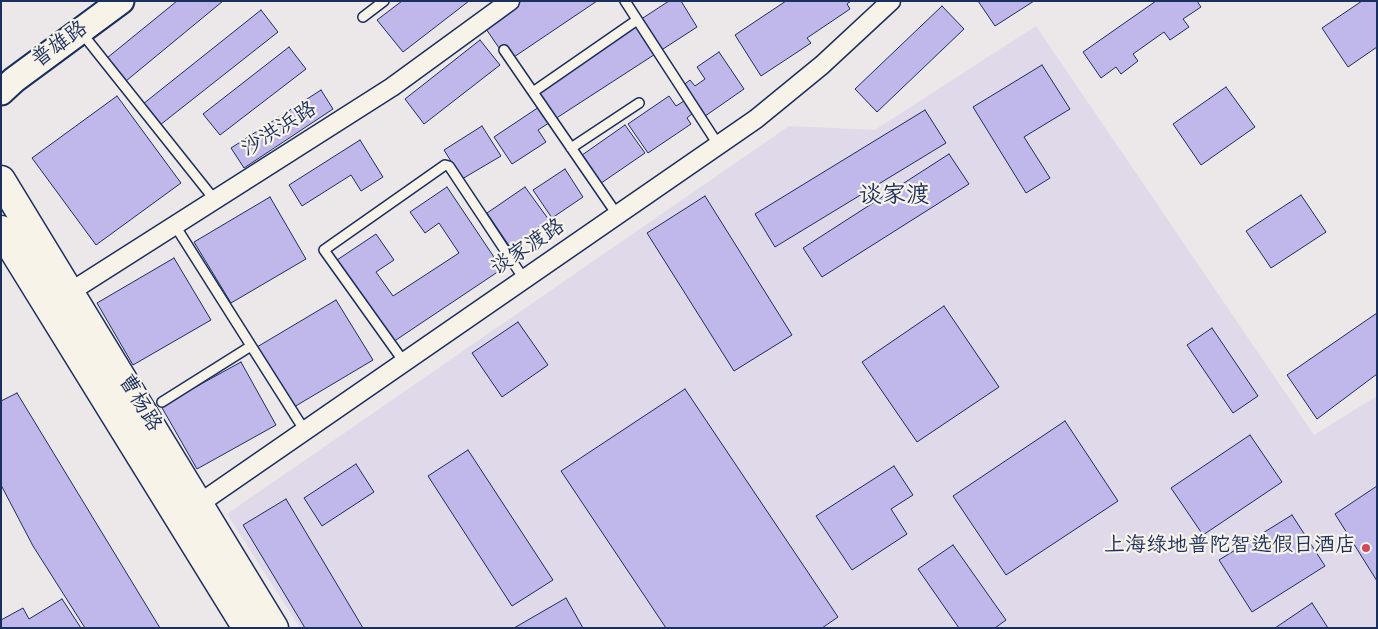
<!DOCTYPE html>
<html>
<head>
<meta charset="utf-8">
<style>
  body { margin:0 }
  #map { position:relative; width:1378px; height:629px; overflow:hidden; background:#ece7e8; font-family:"Indie Flower",sans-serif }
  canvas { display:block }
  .frame { position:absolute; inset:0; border:2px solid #1b2f5e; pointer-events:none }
</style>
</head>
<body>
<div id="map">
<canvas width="1378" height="629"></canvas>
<div class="frame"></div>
</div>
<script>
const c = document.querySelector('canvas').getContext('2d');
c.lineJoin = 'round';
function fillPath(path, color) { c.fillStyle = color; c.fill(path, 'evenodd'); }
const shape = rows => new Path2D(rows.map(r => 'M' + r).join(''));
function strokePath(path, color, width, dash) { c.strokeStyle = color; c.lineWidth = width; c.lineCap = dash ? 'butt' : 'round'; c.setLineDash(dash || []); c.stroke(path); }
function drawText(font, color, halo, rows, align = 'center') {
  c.font = font + ' "Indie Flower","LXGW WenKai TC",sans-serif'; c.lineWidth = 4.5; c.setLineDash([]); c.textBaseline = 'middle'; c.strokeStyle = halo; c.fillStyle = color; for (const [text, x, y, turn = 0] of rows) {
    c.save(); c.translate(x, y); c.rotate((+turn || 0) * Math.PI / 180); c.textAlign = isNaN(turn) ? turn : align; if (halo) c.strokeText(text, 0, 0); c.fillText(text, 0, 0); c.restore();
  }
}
fillPath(shape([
  [1036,26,1314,435,1377,396,1377,628,300,628,227,514,789,126,875,130]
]), '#dfd9e9');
const building = shape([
  [177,1,223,1,126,81,107,58,177,1],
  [402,1,469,1,403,52,377,20,402,1],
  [521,1,597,1,508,61,484,26,521,1],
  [669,1,681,1,697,27,538,130,546,142,512,164,494,137,539,107,529,92,669,1],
  [786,1,851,1,847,4,850,9,807,38,811,43,761,76,735,35,786,1],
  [978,1,1034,1,995,26,978,1],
  [1156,1,1197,1,1201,7,1183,19,1189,27,1170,40,1164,32,1133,54,1138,61,1121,74,1116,67,1101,78,1083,52,1156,1],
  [1362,1,1377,1,1377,47,1348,67,1322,28,1362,1],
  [942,6,964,29,877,112,855,89,942,6],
  [261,10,278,32,160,125,143,104,261,10],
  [480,40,500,65,424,124,405,99,480,40],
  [289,47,306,69,220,135,203,114,289,47],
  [719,52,744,89,698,121,693,113,687,118,691,124,648,153,628,124,669,96,676,106,684,101,677,90,690,80,695,86,705,79,697,67,719,52],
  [1042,65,1070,109,1024,137,1050,178,1026,193,973,107,1042,65],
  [1226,87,1255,127,1201,165,1173,124,1226,87],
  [321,90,333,109,244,168,231,148,321,90],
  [117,96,181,183,96,245,32,158,117,96],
  [925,110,946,143,775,247,755,214,925,110],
  [625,125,645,153,594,188,575,160,625,125],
  [482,126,501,156,462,179,444,150,482,126],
  [360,140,383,177,361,191,351,175,302,206,289,185,360,140],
  [949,154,969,184,822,277,803,248,949,154],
  [565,169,583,197,552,218,533,190,565,169],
  [447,187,502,269,393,342,337,260,376,234,394,260,376,272,393,296,459,253,439,223,425,233,410,212,447,187],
  [525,187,549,220,510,247,487,213,525,187],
  [1301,195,1326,232,1271,268,1246,231,1301,195],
  [705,196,792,335,734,371,647,233,705,196],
  [270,197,306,259,231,303,194,242,270,197],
  [174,258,211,320,133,365,97,303,174,258],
  [336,300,373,360,294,407,257,347,336,300],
  [944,306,999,387,917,442,862,362,944,306],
  [1377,313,1377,374,1317,419,1287,375,1377,313],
  [518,322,548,365,502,397,472,353,518,322],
  [1212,328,1258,396,1233,413,1187,345,1212,328],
  [241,362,276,425,197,469,161,406,241,362],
  [685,389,838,617,822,628,666,628,561,471,685,389],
  [17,393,160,628,85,628,33,546,1,485,1,401,17,393],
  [1065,421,1118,501,1006,575,953,496,1065,421],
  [1250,435,1282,482,1203,535,1171,488,1250,435],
  [468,450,553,580,512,606,428,476,468,450],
  [356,464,374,492,322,526,304,498,356,464],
  [894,466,913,495,891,509,907,534,852,570,816,516,894,466],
  [1377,486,1377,581,1335,514,1377,486],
  [286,499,363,628,305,628,243,525,286,499],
  [1292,515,1325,566,1252,612,1219,560,1292,515],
  [953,545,1006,620,995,628,959,628,918,569,953,545],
  [566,598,583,628,514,628,566,598],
  [62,599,81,628,1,628,1,620,23,608,29,619,62,599],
  [1312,603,1328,628,1275,628,1312,603]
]);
fillPath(building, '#c0b8ea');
strokePath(building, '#1b2f5e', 1);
const service = shape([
  [625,1,719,146],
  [363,17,384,1],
  [81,32,214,199],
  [504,50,618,216],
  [533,92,637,20],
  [571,148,639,103],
  [174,224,305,431],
  [404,362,324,250,445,165,449,166,524,279],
  [162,402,251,346]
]);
const minor = shape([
  [70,292,392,87,510,1],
  [190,510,756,119,822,65,891,1]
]);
const secondary = shape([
  [1,92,14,80,121,1]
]);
const primary = shape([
  [1,180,274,628],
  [1,230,247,628]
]);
strokePath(service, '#1b2f5e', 12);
strokePath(minor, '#1b2f5e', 21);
strokePath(secondary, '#1b2f5e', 29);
strokePath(primary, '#1b2f5e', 31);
strokePath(service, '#f7f3e8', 9);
strokePath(minor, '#f7f3e8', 18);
strokePath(secondary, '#f7f3e8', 25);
strokePath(primary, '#f7f3e8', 28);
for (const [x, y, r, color] of [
  [1366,548,5,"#d1495b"]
]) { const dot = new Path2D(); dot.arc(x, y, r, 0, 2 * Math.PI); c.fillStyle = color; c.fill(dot); strokePath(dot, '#f7f3e8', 2); }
drawText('21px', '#1b2f5e', '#f7f3e8', [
  ["普雄路",61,46,-36],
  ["沙洪浜路",280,131,-32],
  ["谈家渡路",529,249,-34],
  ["曹杨路",138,404,59]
]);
drawText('21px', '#1b2f5e', '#f7f3e8', [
  ["上海绿地普陀智选假日酒店",1356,548]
], 'right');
drawText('24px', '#1b2f5e', '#f7f3e8', [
  ["谈家渡",894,198]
]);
</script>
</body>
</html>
